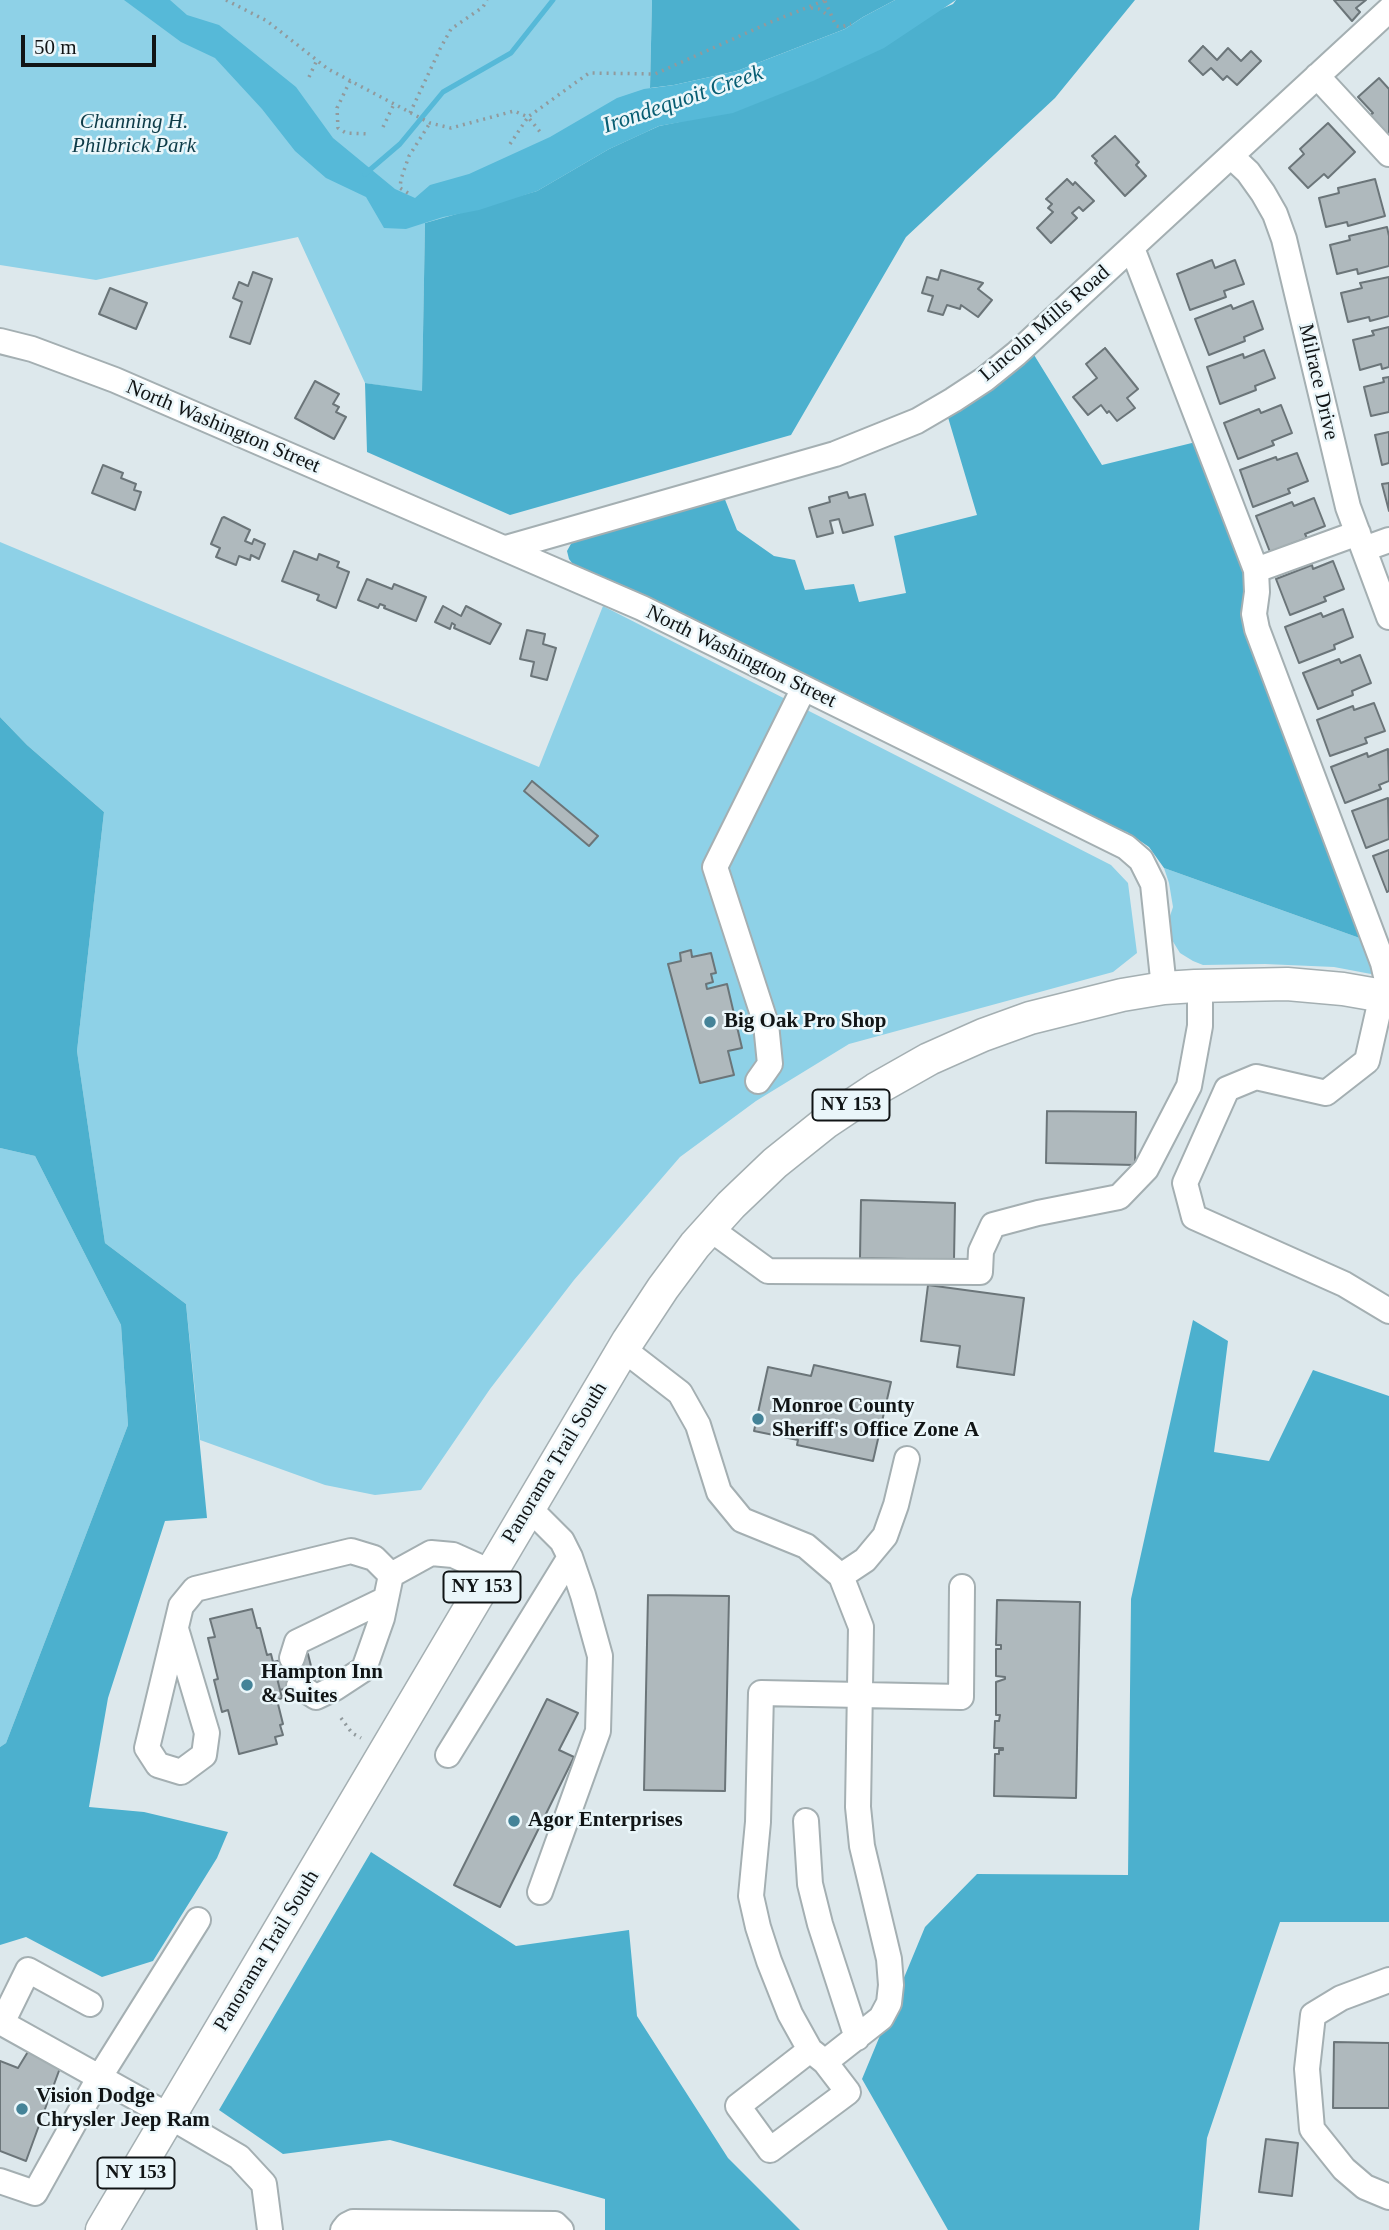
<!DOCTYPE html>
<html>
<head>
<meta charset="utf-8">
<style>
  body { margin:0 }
  #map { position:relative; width:1389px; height:2230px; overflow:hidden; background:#dde8ec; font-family:Georgia,serif }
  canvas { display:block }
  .scale { position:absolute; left:21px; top:35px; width:135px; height:32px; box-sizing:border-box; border:4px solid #111516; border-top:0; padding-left:9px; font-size:21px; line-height:24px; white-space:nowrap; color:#111516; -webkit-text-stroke:5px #eaf6fa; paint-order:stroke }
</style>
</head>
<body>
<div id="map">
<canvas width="1389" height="2230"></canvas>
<div class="scale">50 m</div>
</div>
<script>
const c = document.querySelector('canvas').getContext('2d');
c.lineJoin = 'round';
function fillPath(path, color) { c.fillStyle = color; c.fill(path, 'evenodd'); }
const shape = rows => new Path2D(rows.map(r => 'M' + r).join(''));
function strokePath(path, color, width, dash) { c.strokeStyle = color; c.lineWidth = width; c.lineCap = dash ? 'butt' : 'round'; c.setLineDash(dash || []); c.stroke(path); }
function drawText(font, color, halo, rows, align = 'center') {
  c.font = font + ' Georgia,serif'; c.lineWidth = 5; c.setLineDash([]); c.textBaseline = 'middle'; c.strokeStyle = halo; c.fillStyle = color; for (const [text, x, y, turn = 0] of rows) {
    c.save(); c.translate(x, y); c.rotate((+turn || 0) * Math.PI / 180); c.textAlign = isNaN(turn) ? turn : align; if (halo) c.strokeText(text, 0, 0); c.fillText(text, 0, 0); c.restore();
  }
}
fillPath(shape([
  [0,0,652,0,649,131,609,149,537,191,425,223,422,392,365,383,298,237,96,280,0,265],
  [0,542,539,767,603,606,1111,865,1128,883,1137,953,1113,972,849,1044,756,1101,680,1157,574,1280,490,1389,421,1490,375,1495,325,1485,200,1440,186,1304,105,1243,77,1051,104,812,27,745,0,717],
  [1164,868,1368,941,1371,958,1371,974,1334,967,1265,964,1203,965,1193,961,1180,953,1172,940,1169,928,1170,916,1173,907,1169,883],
  [0,1148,35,1156,121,1325,128,1425,6,1743,0,1747]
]), '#8ed1e7');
fillPath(shape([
  [652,0,895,0,863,17,845,29,737,71,674,85,650,88],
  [956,0,1135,0,1055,98,906,237,791,435,510,515,367,452,365,383,422,391,425,223,537,191,609,149,659,126,679,122,953,4],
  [1031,350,1102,465,1200,441,1368,941,1164,868,1149,847,1127,832,1102,825,575,567,569,559,567,551,572,542,724,497,737,530,774,556,795,560,805,590,854,584,859,602,906,593,894,536,977,515,947,414],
  [0,717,27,745,104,812,77,1051,105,1243,186,1304,207,1518,165,1521,108,1698,89,1807,144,1812,228,1832,217,1858,153,1961,102,1977,26,1937,0,1945,0,1747,6,1743,128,1425,121,1325,35,1156,0,1148],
  [1193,1320,1228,1341,1214,1452,1269,1461,1313,1370,1389,1396,1389,1922,1280,1922,1207,2138,1199,2230,948,2230,862,2079,925,1927,977,1874,1128,1875,1131,1599],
  [371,1852,516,1946,629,1930,637,2016,728,2158,800,2230,605,2230,605,2199,390,2140,283,2154,219,2110]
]), '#4cb0ce');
fillPath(shape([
  [124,0,170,0,187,15,219,25,296,87,333,138,395,189,415,198,430,185,469,174,550,137,617,98,644,89,674,85,737,71,845,29,863,17,895,0,956,0,884,48,813,81,733,113,659,126,609,149,537,191,479,210,443,217,406,229,384,228,366,197,326,178,295,151,262,109,215,58,181,42]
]), '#56b9d8');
strokePath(shape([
  [365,174,400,144,443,92,511,53,553,0]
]), '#56b9d8', 5);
const building = shape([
  [1334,0,1366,0,1356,8,1360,12,1352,21,1334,0],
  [1203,46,1217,60,1228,48,1241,61,1251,51,1261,61,1237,85,1227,76,1223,80,1211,68,1203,75,1189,61,1203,46],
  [1379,78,1389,89,1389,137,1369,116,1373,113,1358,97,1379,78],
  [1328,123,1355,152,1328,178,1324,174,1308,188,1289,168,1304,154,1300,149,1328,123],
  [1115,136,1139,162,1136,165,1146,176,1125,196,1095,163,1097,161,1092,156,1115,136],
  [1067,179,1073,185,1075,182,1094,201,1083,211,1079,207,1072,213,1077,218,1051,243,1037,228,1053,212,1048,208,1052,204,1046,199,1067,179],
  [1375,179,1385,216,1348,226,1347,222,1326,227,1319,198,1339,193,1338,188,1375,179],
  [1387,227,1389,236,1389,266,1358,274,1357,269,1337,274,1330,245,1350,240,1349,236,1387,227],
  [1212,260,1215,268,1235,260,1244,284,1224,291,1226,297,1190,310,1177,274,1212,260],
  [941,270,983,283,978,289,992,300,978,317,961,305,960,309,947,305,943,315,928,311,933,296,922,293,927,277,938,280,941,270],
  [253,272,272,279,250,344,230,337,242,302,233,298,239,282,248,286,253,272],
  [1389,277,1389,316,1370,321,1369,317,1348,322,1341,293,1362,288,1360,283,1389,277],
  [110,288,147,303,136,329,99,314,110,288],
  [1253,301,1263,329,1244,337,1245,341,1209,355,1195,319,1231,305,1233,309,1253,301],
  [1389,327,1389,367,1382,369,1381,364,1360,370,1353,340,1374,335,1372,331,1389,327],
  [1105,348,1138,389,1127,398,1135,408,1117,421,1109,411,1107,413,1101,405,1088,415,1073,397,1097,378,1086,364,1105,348],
  [1264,350,1275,378,1255,386,1256,390,1220,404,1207,367,1243,354,1244,358,1264,350],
  [1389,377,1389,412,1371,416,1364,387,1384,382,1383,378,1389,377],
  [315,381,339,394,333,404,339,407,336,412,346,417,334,439,295,418,315,381],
  [1281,405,1292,433,1272,441,1274,445,1238,459,1224,423,1259,409,1261,413,1281,405],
  [1389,432,1389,463,1382,465,1375,435,1389,432],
  [1297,453,1308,481,1288,489,1290,493,1253,507,1240,470,1276,457,1277,460,1297,453],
  [103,465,123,473,121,478,136,484,134,490,141,492,135,510,92,493,103,465],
  [1389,483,1389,511,1382,484,1389,483],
  [847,492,849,498,865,494,873,525,843,533,839,519,830,521,833,533,817,537,809,508,830,502,829,497,847,492],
  [1314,498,1325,526,1305,534,1307,538,1270,552,1256,516,1292,502,1294,506,1314,498],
  [224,517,250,530,245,541,252,544,254,539,265,544,259,559,251,555,250,560,239,556,236,565,216,557,220,548,211,544,222,518,224,517],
  [294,551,317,560,319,554,339,562,337,567,349,572,336,608,317,600,319,595,282,581,294,551],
  [1333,561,1344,589,1324,597,1326,601,1290,615,1276,579,1312,565,1313,569,1333,561],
  [367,579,392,589,394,584,426,597,416,621,384,608,385,606,380,604,378,608,358,600,367,579],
  [443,606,461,616,466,606,501,624,490,644,454,628,455,625,452,623,450,629,435,622,443,606],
  [1343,609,1353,637,1334,645,1335,649,1299,663,1285,627,1321,613,1323,617,1343,609],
  [527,630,545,634,543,644,556,648,547,680,531,676,534,662,520,659,527,630],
  [1360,655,1371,683,1352,691,1353,695,1318,709,1303,673,1339,659,1341,663,1360,655],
  [1374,703,1385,731,1365,738,1367,743,1330,756,1317,720,1353,706,1354,710,1374,703],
  [1388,749,1389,781,1379,785,1381,789,1345,803,1331,767,1367,753,1368,757,1388,749],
  [532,781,598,836,589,846,524,791,532,781],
  [1388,798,1389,839,1366,848,1352,811,1388,798],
  [1389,850,1389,891,1387,892,1373,856,1389,850],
  [691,950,692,957,711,953,716,973,711,974,713,982,706,984,707,989,727,984,742,1048,728,1051,734,1075,700,1083,668,964,681,961,680,953,691,950],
  [1047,1111,1136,1112,1135,1165,1046,1163,1047,1111],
  [861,1200,955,1203,954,1260,860,1258,861,1200],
  [928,1285,1024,1298,1014,1375,957,1367,960,1346,921,1341,928,1285],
  [814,1365,891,1382,873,1461,797,1445,798,1440,754,1431,768,1367,811,1376,814,1365],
  [648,1595,729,1596,725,1791,644,1790,648,1595],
  [997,1600,1080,1602,1076,1798,994,1796,995,1754,999,1754,999,1750,1003,1750,1003,1748,994,1748,995,1721,999,1721,1000,1715,996,1715,996,1682,1005,1679,1005,1677,996,1676,996,1649,1001,1649,1001,1645,996,1645,997,1600],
  [252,1609,257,1628,260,1628,267,1655,271,1654,282,1698,277,1700,283,1724,280,1725,283,1735,275,1737,277,1744,239,1754,228,1710,222,1712,214,1680,218,1679,208,1638,215,1637,210,1619,252,1609],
  [308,1654,315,1682,280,1690,273,1662,308,1654],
  [547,1699,578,1713,559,1750,574,1757,500,1907,454,1885,547,1699],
  [1334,2042,1389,2043,1389,2108,1333,2108,1334,2042],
  [29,2050,60,2068,26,2161,0,2151,0,2061,18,2068,29,2050],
  [1266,2139,1298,2143,1292,2196,1259,2192,1266,2139]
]);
fillPath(building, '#afb9bd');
strokePath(building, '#6b7579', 2);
const minor = shape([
  [1317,76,1389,154],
  [1232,157,1248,172,1263,193,1275,214,1284,239,1348,507,1389,617],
  [1132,248,1256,570,1257,592,1254,614,1257,629,1383,963,1389,989],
  [0,341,32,349,115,380,642,608,1126,847,1141,860,1153,884,1164,988],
  [506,548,835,454,917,421,953,400,985,379,1016,354,1389,10],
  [1364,549,1389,540],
  [1256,570,1358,533],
  [1382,995,1367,1061,1326,1093,1256,1077,1227,1089,1185,1183,1194,1217,1344,1284,1389,1311],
  [758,1081,770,1064,766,1024,715,867,804,688],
  [709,1228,768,1271,980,1272,981,1251,993,1225,1038,1213,1119,1197,1146,1169,1189,1086,1200,1026,1200,986],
  [623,1349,680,1393,698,1425,719,1492,742,1520,806,1546,841,1576,861,1627,858,1807,862,1846,889,1959,891,1985,889,2003,881,2018,825,2062,848,2092,770,2150,738,2106,810,2050,825,2062],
  [529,1508,562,1541,570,1557,583,1595,600,1656,598,1731,540,1892],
  [841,1576,865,1560,885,1536,896,1505,907,1459],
  [176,1629,207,1733,204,1755,181,1772,158,1765,147,1748,181,1606,195,1589,351,1551,374,1558,391,1575],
  [292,1658,297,1642,386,1599],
  [299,1686,316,1697,335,1688,364,1669,382,1618,391,1575,431,1553,453,1555,491,1572],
  [448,1755,570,1557],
  [806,1821,810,1884,820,1924,857,2038],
  [1389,1980,1341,1998,1313,2015,1307,2069,1312,2129,1344,2169,1365,2187,1389,2197],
  [90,2004,28,1970,2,2023,169,2116,239,2157,264,2184,270,2230],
  [810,2050,790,2014,769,1961,758,1927,751,1896,758,1822,761,1693,961,1697,962,1587],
  [0,2181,35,2193,99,2078,198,1920],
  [343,2230,347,2225,353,2222,555,2224,561,2230]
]);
const major = shape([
  [102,2230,628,1341,663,1288,695,1245,731,1205,775,1163,825,1123,876,1089,929,1059,983,1035,1030,1018,1122,995,1164,988,1195,986,1287,984,1343,989,1389,997]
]);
strokePath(minor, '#a4afb2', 28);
strokePath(major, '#a4afb2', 35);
strokePath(shape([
  [226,0,267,21,328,69,430,123,451,128,514,111,528,117,589,73,655,74,771,22,826,0],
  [825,1,836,26,841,27,851,24],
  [811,8,819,9,829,16],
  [309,77,317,60],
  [350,81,337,108,338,128,346,133,370,134],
  [410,113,440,49,451,29,483,7,487,0],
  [383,127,394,104],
  [510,144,528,117,541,133],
  [408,193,400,188,401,179,409,156,430,123],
  [341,1718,352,1733,361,1738]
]), '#919a9d', 3.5, [2, 5]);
strokePath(minor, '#fff', 24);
strokePath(major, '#fff', 32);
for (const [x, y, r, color] of [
  [710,1022,7,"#448398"],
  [758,1419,7,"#448398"],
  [247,1685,7,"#448398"],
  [514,1821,7,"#448398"],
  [22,2109,7,"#448398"]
]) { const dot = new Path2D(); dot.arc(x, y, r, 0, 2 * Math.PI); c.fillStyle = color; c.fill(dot); strokePath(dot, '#eaf6fa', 2.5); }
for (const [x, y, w] of [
  [851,1105,77],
  [482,1587,77],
  [136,2173,77]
]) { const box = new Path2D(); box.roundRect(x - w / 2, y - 15.5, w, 31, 5); c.fillStyle = '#eaf6fa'; c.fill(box); strokePath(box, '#111516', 2); }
drawText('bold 19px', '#111516', null, [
  ["NY 153",851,1105],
  ["NY 153",482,1587],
  ["NY 153",136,2173]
]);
drawText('italic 21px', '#0d3b48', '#eaf6fa', [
  ["Channing H.",134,122],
  ["Philbrick Park",134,146]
]);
drawText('21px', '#111516', '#eaf6fa', [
  ["Lincoln Mills Road",1045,324,-41],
  ["Milrace Drive",1318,382,77],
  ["North Washington Street",223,427,23],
  ["North Washington Street",741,657,26],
  ["Panorama Trail South",555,1463,-59],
  ["Panorama Trail South",267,1951,-59]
]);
drawText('bold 21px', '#111516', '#eaf6fa', [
  ["Big Oak Pro Shop",724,1022],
  ["Monroe County",772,1407],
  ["Sheriff's Office Zone A",772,1431],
  ["Hampton Inn",261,1673],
  ["& Suites",261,1697],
  ["Agor Enterprises",528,1821],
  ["Vision Dodge",36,2097],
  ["Chrysler Jeep Ram",36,2121]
], 'left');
drawText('italic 23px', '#075d72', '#eaf6fa', [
  ["Irondequoit Creek",683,100,-19]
]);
</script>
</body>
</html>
